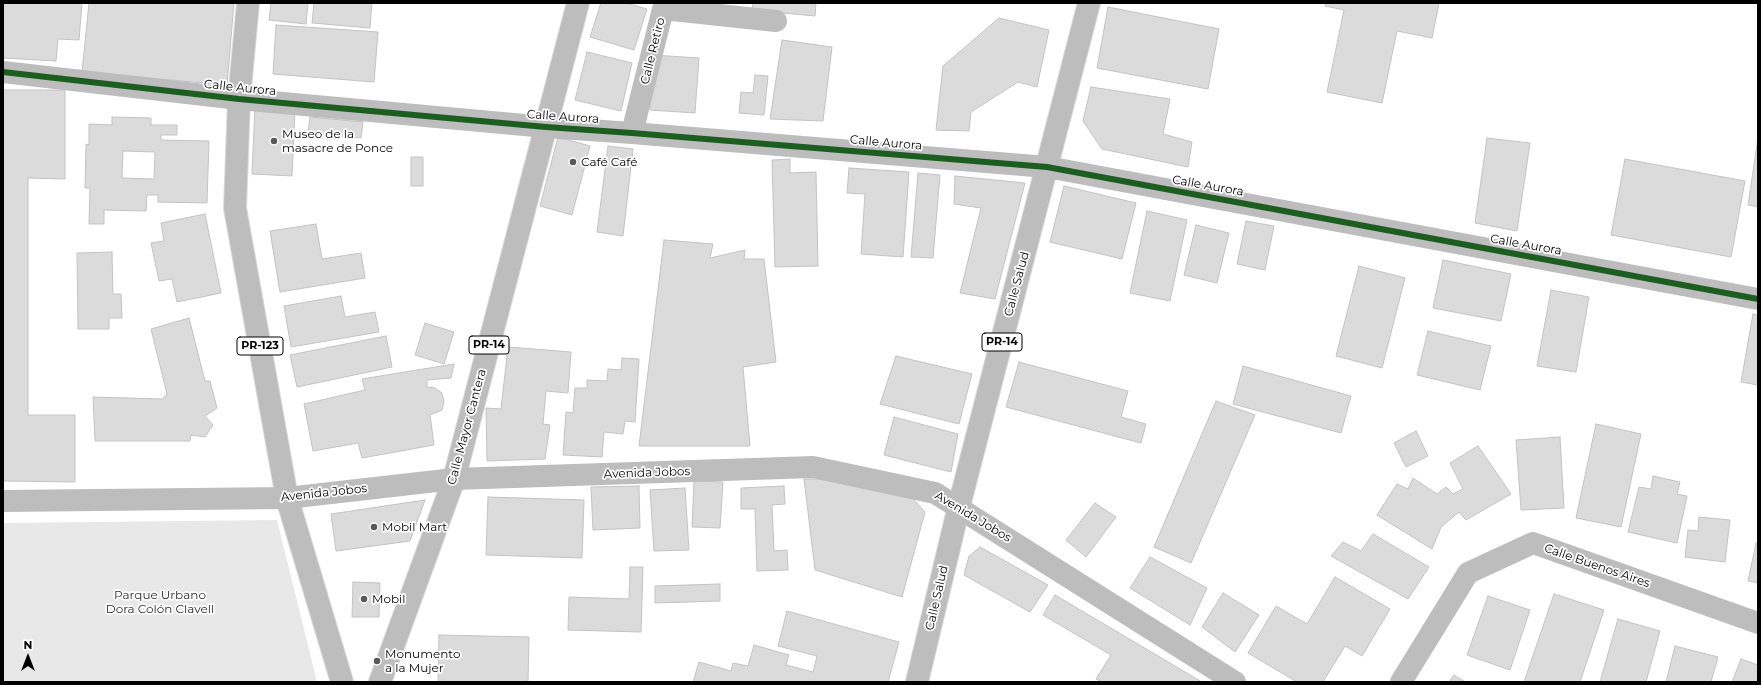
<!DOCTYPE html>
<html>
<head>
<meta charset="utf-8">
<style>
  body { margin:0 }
  #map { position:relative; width:1761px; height:685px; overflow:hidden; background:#fff; font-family:Montserrat,sans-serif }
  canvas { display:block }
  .frame { position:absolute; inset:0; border:4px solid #000; pointer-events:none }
  .north { position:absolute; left:8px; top:637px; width:40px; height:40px; -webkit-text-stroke:3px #fff; paint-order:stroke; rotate:0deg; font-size:11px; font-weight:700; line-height:16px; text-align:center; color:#000 }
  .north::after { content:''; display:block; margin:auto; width:14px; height:18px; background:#000; clip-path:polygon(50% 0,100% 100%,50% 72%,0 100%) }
</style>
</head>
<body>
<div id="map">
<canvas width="1761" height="685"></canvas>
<div class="frame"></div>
<div class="north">N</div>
</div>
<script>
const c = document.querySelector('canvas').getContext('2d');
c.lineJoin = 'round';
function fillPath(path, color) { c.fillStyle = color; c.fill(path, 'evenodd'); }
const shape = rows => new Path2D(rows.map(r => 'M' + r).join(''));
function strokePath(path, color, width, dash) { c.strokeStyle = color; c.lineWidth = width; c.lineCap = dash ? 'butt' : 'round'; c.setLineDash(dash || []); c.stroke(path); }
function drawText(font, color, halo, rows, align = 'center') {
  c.font = font + ' Montserrat,sans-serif'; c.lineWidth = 3.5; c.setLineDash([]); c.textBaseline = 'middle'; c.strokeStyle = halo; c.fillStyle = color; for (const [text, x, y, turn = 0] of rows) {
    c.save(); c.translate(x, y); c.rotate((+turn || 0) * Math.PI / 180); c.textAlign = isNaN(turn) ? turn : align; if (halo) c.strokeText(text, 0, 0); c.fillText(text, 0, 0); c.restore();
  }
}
fillPath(shape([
  [277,520,317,682,3,682,3,523]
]), '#e8e8e8');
const building = shape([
  [3,3,82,3,79,40,58,39,56,61,3,58,3,3],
  [89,3,234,3,227,85,82,72,89,3],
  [271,3,308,3,306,24,269,20,271,3],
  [314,3,372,3,370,28,312,23,314,3],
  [601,3,626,3,647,9,634,50,590,37,601,3],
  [753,3,816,3,815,16,752,10,753,3],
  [1326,3,1439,3,1432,38,1397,31,1382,103,1327,92,1344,10,1325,6,1326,3],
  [1108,7,1219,29,1208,89,1097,68,1108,7],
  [999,18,1049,30,1037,87,1018,82,971,112,969,131,936,130,943,66,999,18],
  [276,25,378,32,374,82,273,74,276,25],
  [782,40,832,47,823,121,770,119,782,40],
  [587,52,632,63,621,111,575,100,587,52],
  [653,55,699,58,695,113,650,110,653,55],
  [755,75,768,76,764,115,739,113,741,92,753,93,755,75],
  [1091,87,1170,99,1163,134,1192,142,1188,167,1102,149,1083,121,1091,87],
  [3,90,65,90,65,179,28,178,28,415,75,415,75,482,3,481,3,90],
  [255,107,295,109,292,176,252,174,255,107],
  [112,117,151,118,151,125,177,125,177,135,161,135,161,140,209,141,207,203,158,202,158,195,147,195,146,211,104,210,104,224,89,224,90,188,85,188,86,144,89,145,89,124,112,125,112,117],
  [123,151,155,152,154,179,122,178,123,151],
  [310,117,363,122,361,138,308,133,310,117],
  [558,137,590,146,572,215,540,206,558,137],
  [1487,138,1530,143,1517,231,1475,223,1487,138],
  [1758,138,1758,207,1748,205,1758,138],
  [608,146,633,149,623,236,597,232,608,146],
  [411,157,423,157,423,186,411,186,411,157],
  [790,159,790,173,816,172,818,266,775,267,772,160,790,159],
  [1625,159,1745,181,1731,257,1611,235,1625,159],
  [849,168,909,172,903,257,861,254,865,194,847,193,849,168],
  [918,173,940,175,933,258,911,257,918,173],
  [955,176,1025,183,995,299,960,293,981,208,954,204,955,176],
  [1064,186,1136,203,1122,259,1050,242,1064,186],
  [1147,211,1187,220,1170,301,1130,293,1147,211],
  [205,214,221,293,177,302,172,279,159,281,151,243,164,241,161,223,205,214],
  [1246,221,1274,226,1265,270,1237,264,1246,221],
  [316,224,322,259,361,253,365,278,280,292,270,231,316,224],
  [1196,225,1229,233,1217,283,1184,275,1196,225],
  [664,240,713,244,710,258,745,250,744,259,764,259,776,362,743,367,750,446,639,446,664,240],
  [112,252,113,294,121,294,122,318,109,318,109,329,78,329,77,253,112,252],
  [1443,260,1511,274,1501,321,1433,308,1443,260],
  [1359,266,1405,278,1382,368,1336,356,1359,266],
  [1551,290,1589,297,1576,372,1537,366,1551,290],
  [341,296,345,317,375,312,379,332,291,347,284,306,341,296],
  [1753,314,1758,315,1758,385,1741,382,1753,314],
  [189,318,205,381,210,381,217,408,205,416,213,425,205,437,191,435,190,441,95,441,93,397,162,399,167,394,151,329,189,318],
  [425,323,454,332,444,364,415,355,425,323],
  [1428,331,1491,346,1480,390,1417,375,1428,331],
  [386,336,392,367,297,387,290,355,386,336],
  [508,347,571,352,568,393,546,391,543,424,550,425,545,459,487,461,486,408,501,409,508,347],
  [896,356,972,374,959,424,880,404,896,356],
  [622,358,639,359,635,422,625,421,623,434,604,432,602,457,563,455,566,412,573,413,575,388,587,388,587,380,607,381,608,369,621,370,622,358],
  [1019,362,1128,391,1121,417,1146,424,1141,443,1006,407,1019,362],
  [454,364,451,378,427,380,427,387,435,388,442,393,444,402,442,410,430,415,434,445,362,458,358,443,313,451,304,404,365,390,362,379,454,364],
  [1243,366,1351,396,1341,433,1233,404,1243,366],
  [1216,401,1255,415,1191,563,1154,547,1216,401],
  [894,417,958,434,951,472,884,455,894,417],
  [1596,424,1641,434,1621,527,1576,518,1596,424],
  [1416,431,1428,456,1406,467,1394,443,1416,431],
  [1560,437,1564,508,1521,510,1516,440,1560,437],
  [1478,446,1511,494,1466,520,1459,512,1441,527,1432,549,1377,515,1397,484,1408,489,1413,478,1437,494,1446,487,1453,494,1463,489,1450,463,1478,446],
  [1653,476,1680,482,1677,494,1687,496,1677,543,1628,532,1639,487,1651,489,1653,476],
  [804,479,821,479,905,490,925,512,902,597,815,570,804,479],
  [694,481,723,482,720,528,692,527,694,481],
  [639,486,640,528,593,530,591,487,639,486],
  [784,486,785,504,772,505,774,551,787,550,788,570,757,571,755,509,741,509,741,488,784,486],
  [685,488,689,550,654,551,650,490,685,488],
  [488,497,584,500,582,558,486,555,488,497],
  [425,500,410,541,336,551,331,514,425,500],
  [1095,503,1116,517,1086,557,1066,540,1095,503],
  [1699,517,1730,520,1725,562,1685,557,1688,530,1698,531,1699,517],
  [1373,534,1429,567,1408,599,1331,556,1343,542,1361,551,1373,534],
  [1756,543,1758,544,1758,583,1748,581,1756,543],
  [980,547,1048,585,1030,612,964,575,969,556,980,547],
  [1150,557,1207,588,1190,625,1130,588,1150,557],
  [630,567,643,567,641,632,568,630,569,597,629,599,630,567],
  [1335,577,1390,609,1362,656,1345,646,1323,682,1297,682,1248,653,1276,606,1307,624,1335,577],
  [353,582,380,583,379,617,352,617,353,582],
  [720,584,720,601,655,603,655,586,720,584],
  [1223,593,1259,615,1235,652,1202,627,1223,593],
  [1554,594,1604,610,1580,682,1524,682,1554,594],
  [1055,595,1202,682,1102,682,1096,679,1111,655,1043,615,1055,595],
  [1488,596,1530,610,1510,670,1467,655,1488,596],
  [787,611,899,642,888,682,693,682,699,662,731,671,733,663,748,666,754,645,789,655,786,665,813,672,817,656,778,646,787,611],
  [1618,619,1660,631,1646,682,1600,682,1618,619],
  [439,635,529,637,528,682,438,682,439,635],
  [1675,646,1718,657,1711,682,1666,682,1675,646],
  [1741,659,1758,665,1758,682,1732,682,1741,659],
  [1454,675,1465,682,1449,682,1454,675]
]);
fillPath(building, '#dbdbdb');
strokePath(building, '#c3c3c3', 1);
const primary = shape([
  [248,3,239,99,235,208,287,498,342,682],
  [380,682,454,479,578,3],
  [917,682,959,506,1089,3]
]);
strokePath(primary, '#dbdbdb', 24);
strokePath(shape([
  [3,72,239,99,546,127,632,133,1047,167,1758,299],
  [632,133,663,9,776,21],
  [3,501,287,498,454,479,813,467,935,493,1235,682],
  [1401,682,1468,573,1533,543,1758,623]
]), '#bdbdbd', 22);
strokePath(primary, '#bdbdbd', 22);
strokePath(shape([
  [3,72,239,99,546,127,632,133,1047,167,1758,299]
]), '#1b5e20', 6);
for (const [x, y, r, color] of [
  [274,141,4,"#595959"],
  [573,162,4,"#595959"],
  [374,527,4,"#595959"],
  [364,599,4,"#595959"],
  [377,661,4,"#595959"]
]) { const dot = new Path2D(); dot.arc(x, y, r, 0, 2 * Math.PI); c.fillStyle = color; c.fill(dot); strokePath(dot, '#fff', 1.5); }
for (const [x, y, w] of [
  [1002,342,40],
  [489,345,40],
  [260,346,46]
]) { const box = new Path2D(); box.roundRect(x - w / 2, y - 9, w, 18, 3); c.fillStyle = '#fff'; c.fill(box); strokePath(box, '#000', 1); }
drawText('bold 11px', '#000', null, [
  ["PR-14",1002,342],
  ["PR-14",489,345],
  ["PR-123",260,346]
]);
drawText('12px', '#000', '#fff', [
  ["Calle Retiro",653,51,-76],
  ["Calle Aurora",240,88,6],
  ["Calle Aurora",563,117,4],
  ["Calle Aurora",886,143,5],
  ["Calle Aurora",1208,186,10],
  ["Calle Aurora",1526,245,10],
  ["Calle Salud",1017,284,-75],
  ["Calle Mayor Cantera",467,427,-75],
  ["Avenida Jobos",647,473,-2],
  ["Avenida Jobos",324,493,-6],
  ["Avenida Jobos",973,517,31],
  ["Calle Buenos Aires",1597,566,19],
  ["Calle Salud",937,598,-77]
]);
drawText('12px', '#000', '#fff', [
  ["Museo de la",282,134],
  ["masacre de Ponce",282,148],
  ["Café Café",581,162],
  ["Mobil Mart",382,527],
  ["Mobil",372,599],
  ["Monumento",385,654],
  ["a la Mujer",385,668]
], 'left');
drawText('12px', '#2c2c2c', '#fff', [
  ["Parque Urbano",160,595],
  ["Dora Colón Clavell",160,609]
]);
</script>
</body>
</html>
